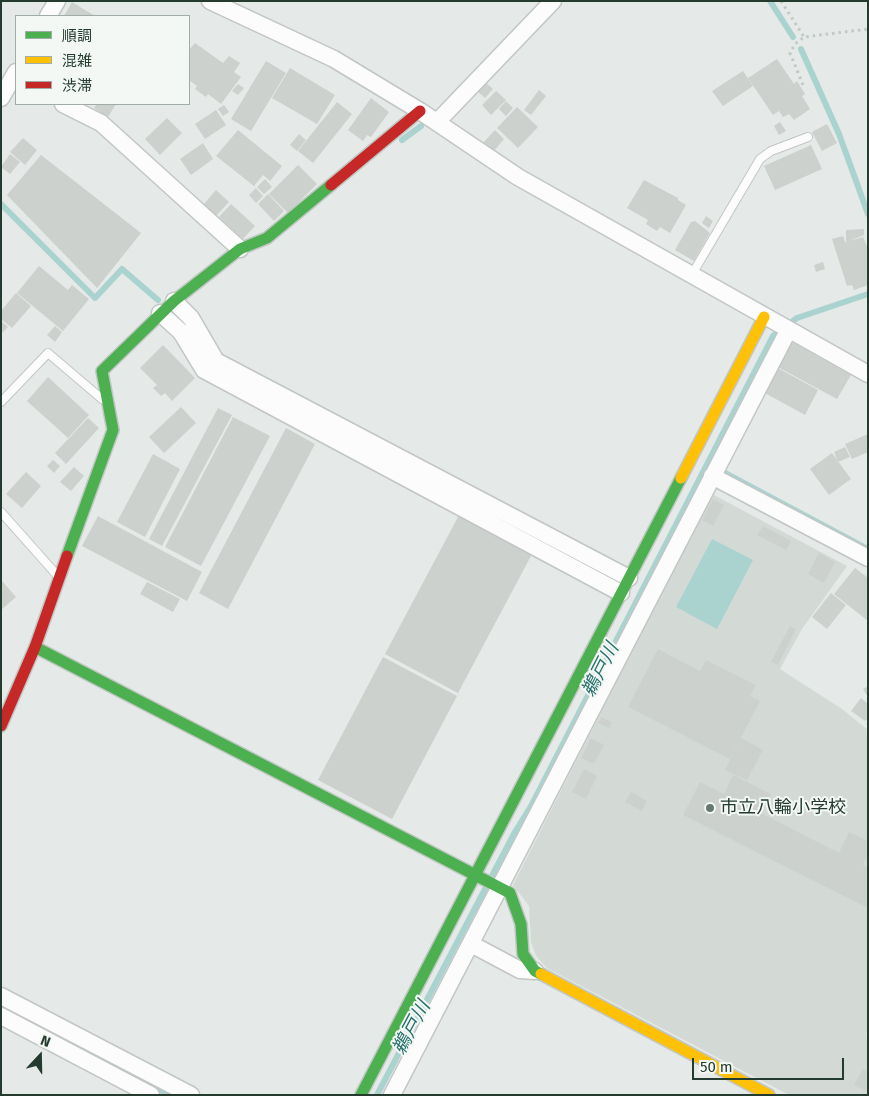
<!DOCTYPE html>
<html>
<head>
<meta charset="utf-8">
<style>
  body { margin:0 }
  #map { position:relative; width:869px; height:1096px; overflow:hidden; background:#e5e9e7; font-family:"Fira Sans","Noto Sans JP",sans-serif }
  canvas { display:block }
  .frame { position:absolute; inset:0; border:2px solid #253b30; pointer-events:none }
  .legend { position:absolute; left:15px; top:15px; width:175px; height:90px; box-sizing:border-box; background:#f3f8f4; border:1px solid #a1aca6; margin:0; padding:6px 9px; list-style:none; font-size:15px; color:#253b30 }
  .legend li { display:flex; align-items:center; gap:10px; height:25px }
  .legend b { width:25px; border:1px solid #a1aca6 }
  .north { position:absolute; left:15px; top:1031px; width:50px; height:50px; -webkit-text-stroke:4px #f3f8f4; paint-order:stroke; rotate:21deg; font-size:14px; font-weight:700; line-height:20px; text-align:center; color:#253b30 }
  .north::after { content:''; display:block; margin:auto; width:18px; height:22px; background:#253b30; clip-path:polygon(50% 0,100% 100%,50% 72%,0 100%) }
  .scale { position:absolute; left:692px; top:1058px; width:152px; height:22px; box-sizing:border-box; border:2px solid #253b30; border-top:0; padding-left:6px; font-size:15px; line-height:18px; white-space:nowrap; color:#253b30; -webkit-text-stroke:4px #f3f8f4; paint-order:stroke }
</style>
</head>
<body>
<div id="map">
<canvas width="869" height="1096"></canvas>
<div class="frame"></div>
<ul class="legend">
<li><b style="height:6px;background:#4caf50"></b>順調</li>
<li><b style="height:6px;background:#ffc107"></b>混雑</li>
<li><b style="height:6px;background:#c62828"></b>渋滞</li>
</ul>
<div class="north">N</div>
<div class="scale">50 m</div>
</div>
<script>
const c = document.querySelector('canvas').getContext('2d');
c.lineJoin = 'round';
function fillPath(path, color) { c.fillStyle = color; c.fill(path, 'evenodd'); }
const shape = rows => new Path2D(rows.map(r => 'M' + r).join(''));
function strokePath(path, color, width, dash) { c.strokeStyle = color; c.lineWidth = width; c.lineCap = dash ? 'butt' : 'round'; c.setLineDash(dash || []); c.stroke(path); }
function drawText(font, color, halo, rows, align = 'center') {
  c.font = font + ' "Fira Sans","Noto Sans JP",sans-serif'; c.lineWidth = 4; c.setLineDash([]); c.textBaseline = 'middle'; c.strokeStyle = halo; c.fillStyle = color; for (const [text, x, y, turn = 0] of rows) {
    c.save(); c.translate(x, y); c.rotate((+turn || 0) * Math.PI / 180); c.textAlign = isNaN(turn) ? turn : align; if (halo) c.strokeText(text, 0, 0); c.fillText(text, 0, 0); c.restore();
  }
}
fillPath(shape([
  [712,494,847,566,802,629,780,669,842,709,868,730,868,1032,866,1033,868,1036,868,1095,789,1095,547,968,536,956,531,942,529,906,513,885]
]), '#d3dad6');
fillPath(shape([
  [712,539,753,560,717,629,676,607]
]), '#aad3d0');
strokePath(shape([
  [770,1,793,37],
  [801,49,839,134,868,214],
  [402,140,421,126],
  [1,204,95,298,122,269,158,300],
  [175,315,190,332],
  [725,473,868,549],
  [564,553,619,582],
  [1,1006,170,1095],
  [377,1095,515,832,531,806,773,336,797,318,868,294]
]), '#aad3d0', 6);
fillPath(shape([
  [72,2,95,16,64,16],
  [195,43,223,63,229,56,240,63,234,72,241,77,221,104,208,94,206,97,195,89,197,86,189,80,189,50],
  [777,59,794,84,797,81,805,94,802,96,810,109,794,120,789,114,783,117,779,111,773,115,748,78],
  [266,61,286,73,251,131,231,119],
  [290,68,335,95,317,124,272,98],
  [743,71,753,86,723,106,712,91],
  [483,80,493,89,485,98,475,89],
  [238,84,244,88,238,95,232,91],
  [539,90,546,96,531,115,524,110],
  [496,91,506,100,491,115,482,105],
  [371,98,389,112,371,137,367,135,363,141,348,130],
  [506,101,513,108,506,116,499,109],
  [337,102,352,114,313,163,298,151],
  [97,104,116,104,108,117,94,108],
  [224,105,229,112,223,116,218,109],
  [517,107,538,127,518,148,497,128],
  [216,110,226,125,205,139,195,124],
  [167,118,182,133,160,155,145,139],
  [780,122,786,131,779,135,774,126],
  [827,124,837,143,822,151,812,132],
  [238,130,282,166,270,181,263,175,254,186,216,156],
  [495,130,504,139,493,152,483,143],
  [299,134,306,140,297,151,290,145],
  [23,138,37,150,25,165,10,152],
  [203,143,213,159,191,175,180,159],
  [811,145,822,169,775,190,764,166],
  [10,154,20,162,10,174,1,167],
  [41,155,141,233,97,288,7,195],
  [298,165,317,184,288,213,269,194],
  [265,179,272,187,264,194,257,187],
  [644,180,678,198,678,200,686,205,670,233,660,227,657,231,646,224,648,220,627,208],
  [256,188,263,196,256,203,249,195],
  [216,190,229,202,216,216,203,205],
  [268,194,284,211,274,221,258,204],
  [231,204,255,226,243,239,219,217],
  [706,216,713,221,709,228,702,223],
  [695,221,710,233,694,261,675,250,691,222],
  [864,229,864,235,846,242,846,230],
  [843,236,845,242,863,237,868,249,868,285,854,290,852,285,847,286,832,239],
  [823,262,825,269,816,272,814,265],
  [39,266,68,290,72,285,89,299,63,331,17,293],
  [16,293,31,306,12,328,1,319,1,311],
  [1,321,8,327,1,334],
  [55,326,62,332,55,342,47,335],
  [790,341,851,375,837,399,776,366],
  [163,345,195,378,172,401,165,393,161,396,153,388,157,385,140,368],
  [776,367,818,390,805,415,763,392],
  [48,377,89,415,68,438,27,401],
  [181,407,196,423,164,453,149,437],
  [218,408,232,415,162,546,149,539],
  [233,417,270,436,201,566,165,547],
  [88,418,99,428,66,464,55,453],
  [286,428,315,444,228,609,199,593],
  [868,434,868,452,852,459,845,444],
  [845,447,850,457,838,462,834,452],
  [832,453,851,479,829,495,810,469],
  [153,454,180,469,145,537,117,522],
  [53,460,60,466,54,473,47,466],
  [74,467,84,476,71,491,60,482],
  [26,472,41,486,22,508,6,494],
  [713,499,724,505,713,526,702,520],
  [459,515,532,554,458,693,385,654],
  [98,516,202,572,187,601,82,546],
  [763,526,791,541,786,550,757,535],
  [819,553,835,562,824,583,808,574],
  [855,568,868,578,868,621,834,594],
  [1,580,16,597,1,610],
  [147,582,180,599,173,612,140,594],
  [831,593,846,605,827,629,812,617],
  [790,626,796,629,778,665,771,662],
  [658,649,700,671,706,660,756,685,750,696,760,701,730,759,628,707],
  [383,657,457,696,392,819,318,780],
  [868,686,868,697,863,689],
  [861,698,868,704,868,718,865,721,851,711],
  [601,717,612,722,609,728,598,723],
  [591,738,604,745,594,764,581,758],
  [741,738,763,750,747,780,725,770],
  [584,769,597,776,586,799,572,792],
  [733,775,771,794,761,813,839,853,849,832,868,841,868,854,863,865,868,867,868,908,683,815,700,782,724,794],
  [631,792,647,801,642,811,625,802],
  [863,1069,868,1072,866,1091,854,1085]
]), '#ccd1ce');
const lane = shape([
  [691,276,760,159,771,151,808,137],
  [1,402,48,353,102,399],
  [1,512,56,574]
]);
const street = shape([
  [210,1,334,59,420,111,518,177,868,374],
  [48,16,57,1],
  [1,98,16,72],
  [63,104,101,123,240,249],
  [437,122,553,1],
  [174,301,191,318,216,361,629,578],
  [160,313,181,332,204,370,621,593],
  [712,476,868,558],
  [471,944,520,970,535,971],
  [1,996,191,1095],
  [1,1016,151,1095],
  [392,1095,788,331]
]);
const fast = shape([
  [67,556,113,430,102,371,174,301,240,249,267,238,331,185],
  [35,647,510,893,521,924,523,954,535,971,541,974],
  [361,1095,681,478]
]);
const slow = shape([
  [681,478,764,317],
  [541,974,769,1095]
]);
const jam = shape([
  [331,185,420,111],
  [1,726,35,647,67,556]
]);
strokePath(lane, '#c2c6c4', 10);
strokePath(street, '#c2c6c4', 19);
strokePath(fast, '#c1c7c4', 14);
strokePath(slow, '#c1c7c4', 14);
strokePath(jam, '#c1c7c4', 14);
strokePath(shape([
  [781,1,804,37],
  [803,85,790,53,795,44,804,37,868,29]
]), '#c2c9c5', 3, [2.5, 4]);
strokePath(lane, '#fbfcfb', 8);
strokePath(street, '#fbfcfb', 16);
strokePath(fast, '#4caf50', 11);
strokePath(slow, '#ffc107', 11);
strokePath(jam, '#c62828', 11);
for (const [x, y, r, color] of [
  [710,808,5,"#687870"]
]) { const dot = new Path2D(); dot.arc(x, y, r, 0, 2 * Math.PI); c.fillStyle = color; c.fill(dot); strokePath(dot, '#f3f8f4', 2); }
drawText('18px', '#253b30', '#f3f8f4', [
  ["市立八輪小学校",720,808]
], 'left');
drawText('italic 19px', '#25706c', '#f3f8f4', [
  ["鵜戸川",601,670,-63],
  ["鵜戸川",412,1028,-62]
]);
</script>
</body>
</html>
